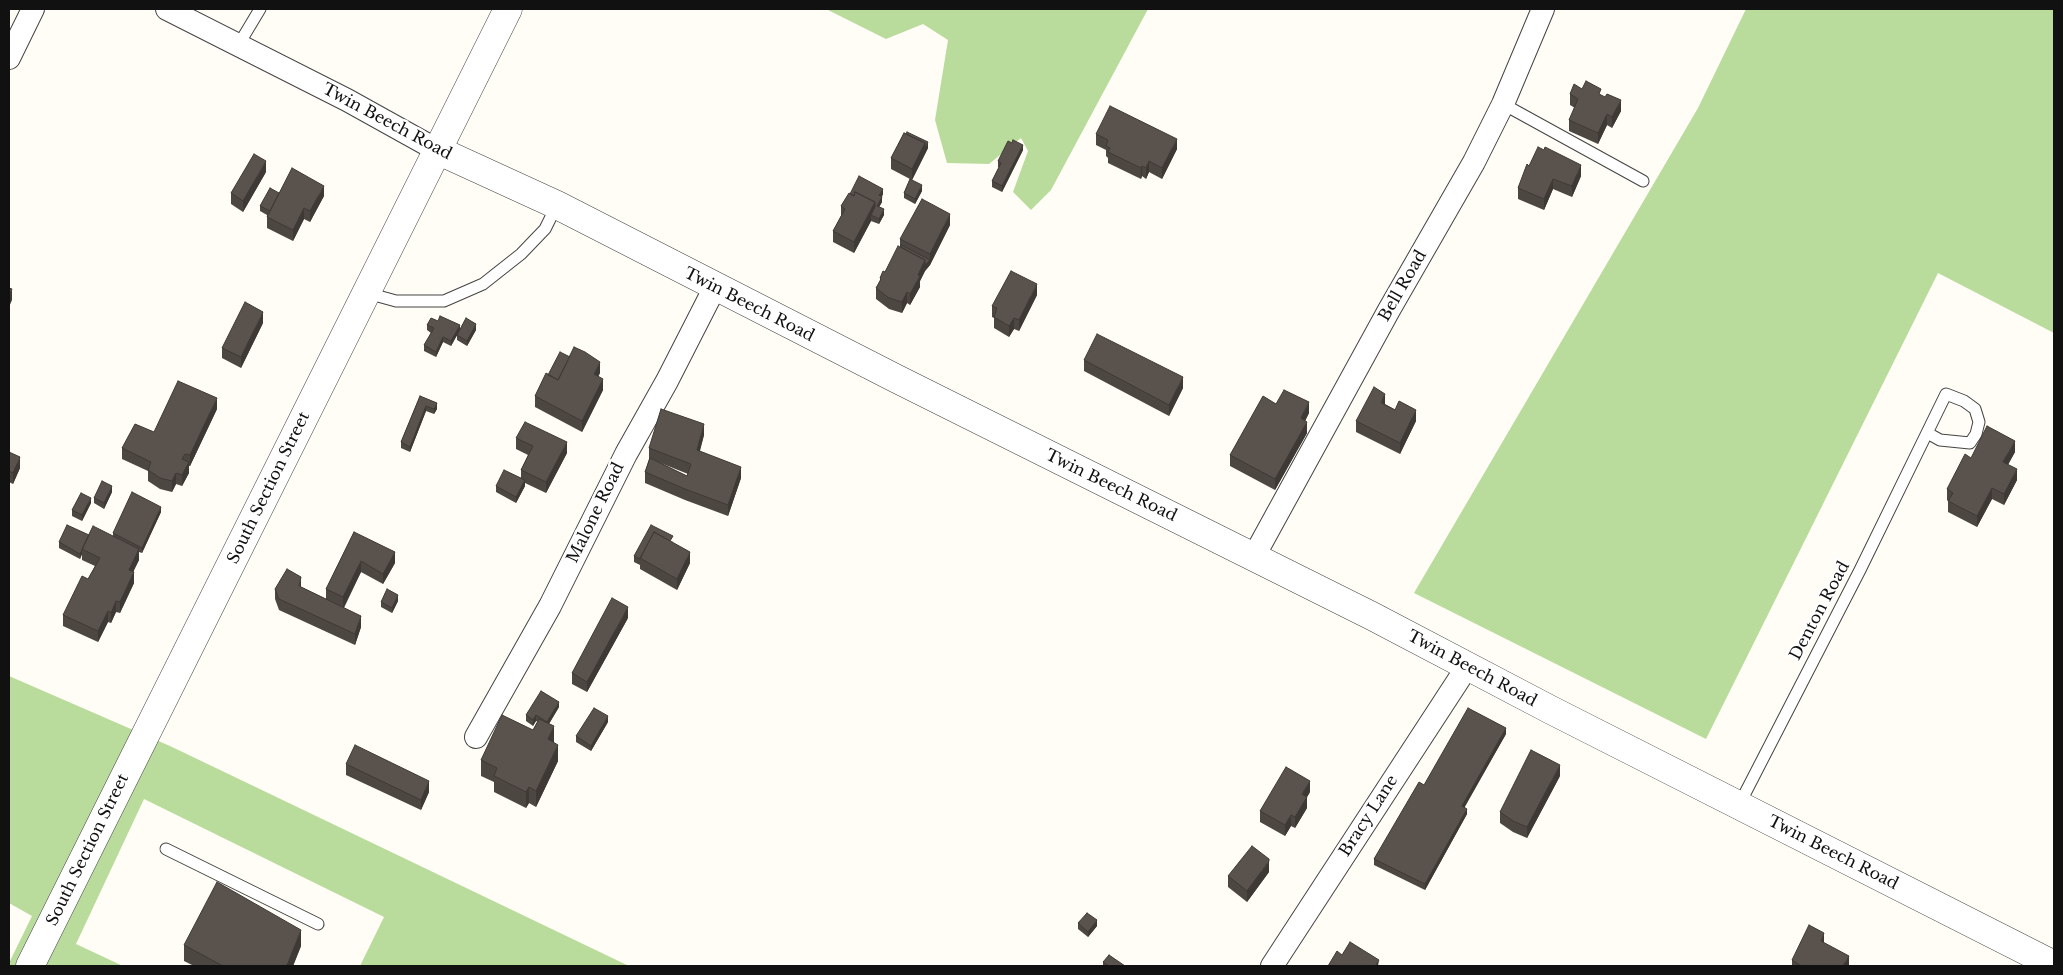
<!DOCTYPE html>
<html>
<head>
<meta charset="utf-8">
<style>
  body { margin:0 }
  #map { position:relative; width:2063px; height:975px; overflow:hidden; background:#fffdf5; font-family:"Libre Baskerville",serif }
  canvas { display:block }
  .frame { position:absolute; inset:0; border:10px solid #111; pointer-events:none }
</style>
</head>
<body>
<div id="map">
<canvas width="2063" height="975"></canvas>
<div class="frame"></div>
</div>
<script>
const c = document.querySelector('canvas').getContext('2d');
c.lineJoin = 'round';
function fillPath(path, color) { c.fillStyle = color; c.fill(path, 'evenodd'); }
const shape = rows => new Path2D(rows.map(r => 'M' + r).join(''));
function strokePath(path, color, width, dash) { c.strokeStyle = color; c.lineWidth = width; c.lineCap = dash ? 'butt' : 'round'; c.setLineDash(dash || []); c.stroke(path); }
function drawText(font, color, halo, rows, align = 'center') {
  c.font = font + ' "Libre Baskerville",serif'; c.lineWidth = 5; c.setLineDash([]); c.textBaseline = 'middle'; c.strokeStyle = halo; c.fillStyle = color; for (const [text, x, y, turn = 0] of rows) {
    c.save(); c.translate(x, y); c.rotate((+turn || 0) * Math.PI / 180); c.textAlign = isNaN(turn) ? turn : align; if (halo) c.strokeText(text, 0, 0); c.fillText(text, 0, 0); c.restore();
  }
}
fillPath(shape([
  [826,9,1148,9,1051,190,1031,210,1013,192,1028,151,1021,138,989,164,947,163,935,120,948,40,923,24,886,39],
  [1746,9,2054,9,2054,333,1938,273,1706,739,1414,593,1698,108],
  [9,676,170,746,629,966,360,966,384,917,144,799,76,944,123,966,9,966,9,963,32,916,9,903]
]), '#b9dc9c');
const service = shape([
  [239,44,260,9],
  [1503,104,1643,181],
  [367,293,396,301,444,301,483,284,521,254,545,229,557,205],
  [1739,805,1860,570,1946,394,1964,401,1975,409,1979,422,1976,434,1970,443,1940,440,1931,435,1929,432],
  [166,849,318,924]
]);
const minor = shape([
  [167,9,347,100,437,150],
  [9,58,33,9],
  [1253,558,1389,310,1474,162,1503,104,1543,9],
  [476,737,550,606,626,454,667,381,715,287],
  [1272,966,1467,667]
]);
const tertiary = shape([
  [437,150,557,205,897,379,1372,616,1551,710,2054,965],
  [30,966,508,9]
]);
strokePath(service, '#444', 13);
strokePath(minor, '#444', 24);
strokePath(tertiary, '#444', 29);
strokePath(service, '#fff', 11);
strokePath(minor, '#fff', 22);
strokePath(tertiary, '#fff', 28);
fillPath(shape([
  [1582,89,1601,95,1621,111,1612,128,1607,125,1598,144,1569,131,1569,120,1575,108,1570,105,1570,94],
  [904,133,928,148,912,180,922,191,915,204,904,198,904,193,910,179,891,169,891,158],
  [1096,134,1177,149,1162,179,1149,172,1146,179,1142,176,1141,179,1108,163,1108,158,1106,156,1106,150,1096,145],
  [1012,143,1023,150,1002,192,992,187,992,181,999,167,998,167,998,161],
  [1529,166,1581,176,1572,197,1553,189,1544,210,1518,199,1518,188],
  [266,172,243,212,231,204,231,193],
  [279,193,324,196,310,222,304,219,293,241,267,228,267,215,260,211,260,206],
  [850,194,883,194,882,197,882,202,879,207,884,215,879,224,871,221,854,253,833,242,833,231,841,216,841,206],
  [950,225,930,265,925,271,920,281,920,287,910,305,907,303,902,313,889,309,876,299,876,288,880,282,880,278,885,272,900,247,900,239],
  [1037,295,1019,331,1014,329,1009,337,994,328,994,318,992,317,992,306],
  [438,321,460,329,476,330,467,346,457,340,457,335,451,346,443,342,436,357,424,351,424,345,431,333,427,330,427,325],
  [263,323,241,368,222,358,222,348],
  [1084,360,1183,388,1169,416,1084,371],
  [600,373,598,376,603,390,582,432,535,407,535,396,548,375],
  [420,396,437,409,434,414,426,411,410,452,401,448,401,442],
  [1276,404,1309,413,1305,421,1307,433,1275,490,1230,466,1230,455],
  [1385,404,1416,421,1400,454,1356,432,1356,421],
  [217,409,190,466,189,466,189,473,182,486,176,484,172,492,160,489,148,481,148,471,122,459,122,448,154,432],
  [704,435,700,451,741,478,728,516,685,500,645,483,645,472,649,459,649,448],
  [658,462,688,474,687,476],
  [516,438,567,453,546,493,525,483,525,486,516,503,496,492,496,486,521,478,521,470,528,455,516,449],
  [9,452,20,468,13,484,9,482],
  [2015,452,2008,465,2017,480,2004,505,1992,499,1977,527,1948,512,1948,501,1947,500,1947,489,1971,458],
  [112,492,104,509,94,503,94,498],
  [91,503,82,521,72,516,72,510],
  [161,512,142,553,139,552,139,560,133,571,134,583,120,613,116,612,111,623,108,622,98,642,63,626,63,615,88,579,95,566,82,560,82,554,80,559,59,548,59,542,89,536,113,536,113,533],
  [354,532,395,563,383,584,361,572,344,608,361,627,355,645,279,610,275,599,275,589,301,587,326,599,326,589],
  [673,541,672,542,690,563,677,590,640,569,640,565,634,562,634,556],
  [398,601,392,613,381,607,381,602],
  [628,618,587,692,572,684,572,673],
  [559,707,549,724,558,761,536,807,529,803,526,808,494,792,494,782,481,776,481,760,533,730,538,722,536,721,533,726,526,721,526,715],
  [608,722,591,751,576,742,576,736],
  [1506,734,1464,807,1467,814,1425,890,1374,865,1374,859,1424,785],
  [346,764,429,792,421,810,346,775],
  [1560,776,1527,838,1513,832,1500,823,1500,812],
  [1310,792,1307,797,1307,808,1295,828,1291,826,1285,836,1260,822,1260,811],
  [1269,872,1247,902,1228,887,1228,876],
  [1078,923,1097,926,1088,937,1078,929],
  [1824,943,1849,966,1792,966,1792,960],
  [184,945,301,946,293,966,194,966,184,961],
  [1103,962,1125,966,1103,966]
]), '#4d4742');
fillPath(shape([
  [1621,100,1621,111,1612,128,1612,117],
  [1607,114,1607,125,1598,144,1598,133],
  [1177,139,1177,149,1162,179,1162,168],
  [928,142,928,148,925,154,925,148],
  [925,143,925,154,912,180,912,169],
  [1023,145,1023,150,1002,192,1002,186],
  [266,161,266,172,243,212,243,201],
  [1149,161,1149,172,1146,179,1146,168],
  [1581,165,1581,176,1572,197,1572,186],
  [1142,166,1142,176,1141,179,1141,168],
  [1553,179,1553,189,1544,210,1544,199],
  [922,185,922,191,915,204,915,199],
  [324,186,324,196,310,222,310,211],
  [883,189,883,194,879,201,879,195],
  [882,197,882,202,877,211,877,206],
  [875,202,875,213,871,215,871,221,854,253,854,242],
  [304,208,304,219,293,241,293,230],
  [884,209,884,215,879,224,879,219],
  [950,214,950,225,930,265,925,271,920,281,920,287,910,305,910,294,918,275,925,260,930,260,930,254],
  [1037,284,1037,295,1019,331,1019,320],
  [12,289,12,300,9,307,9,296],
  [907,292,907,303,902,313,902,302],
  [263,312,263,323,241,368,241,357],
  [1014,318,1014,329,1009,337,1009,326],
  [476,324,476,330,467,346,467,341],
  [460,325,460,330,451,346,451,341],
  [443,337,443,342,436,357,436,352],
  [600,362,600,373,594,385,594,374],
  [1183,377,1183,388,1169,416,1169,405],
  [603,379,603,390,582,432,582,421],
  [1385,394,1385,405,1381,403],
  [217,398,217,409,190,466,190,455],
  [1309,402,1309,413,1301,429,1301,418],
  [437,403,437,409,434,414,434,409],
  [426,406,426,411,410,452,410,447],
  [1416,410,1416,421,1400,454,1400,443],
  [1307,422,1307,433,1275,490,1275,479],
  [704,424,704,435,697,460,697,450],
  [2015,441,2015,452,2003,473,2003,462],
  [567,442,567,453,546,493,546,482],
  [20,457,20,468,13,484,13,473],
  [189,462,189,473,182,486,182,475],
  [741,467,741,478,728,516,728,505],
  [2017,469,2017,480,2004,505,2004,494],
  [176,473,176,484,172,492,172,481],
  [525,480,525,486,516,503,516,497],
  [112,486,112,492,104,509,104,503],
  [1992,488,1992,499,1977,527,1977,516],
  [91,498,91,503,82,521,82,515],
  [161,507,161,512,142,553,142,548],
  [82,549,82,554,80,559,80,554],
  [139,549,139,560,129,581,129,570],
  [395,552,395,563,383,584,383,574],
  [690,552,690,563,677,590,677,579],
  [361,561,361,572,343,608,343,597],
  [134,572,134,583,120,613,120,602],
  [301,577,301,588,299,586],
  [398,595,398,601,392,613,392,608],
  [116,601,116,612,111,623,111,613],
  [628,607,628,618,587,692,587,682],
  [108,611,108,622,98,642,98,631],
  [361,616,361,627,355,645,355,634],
  [559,702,559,707,547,727,547,722],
  [536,715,536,721,533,726,533,720],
  [608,716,608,722,591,751,591,746],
  [554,726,554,742,548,755,548,739],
  [1506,728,1506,734,1462,812,1462,806],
  [558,745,558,761,536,807,536,791],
  [1560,765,1560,776,1527,838,1527,827],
  [429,781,429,792,421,810,421,800],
  [1310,781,1310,792,1307,797,1307,808,1295,828,1295,817,1302,794],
  [529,787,529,803,526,808,526,792],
  [1467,809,1467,814,1425,890,1425,884],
  [1291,815,1291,826,1285,836,1285,825],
  [1269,861,1269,872,1247,902,1247,891],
  [1097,920,1097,926,1088,937,1088,932],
  [301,930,301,946,293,966,286,966],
  [1824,933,1824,944,1821,941],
  [1849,956,1849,966,1843,966],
  [1379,960,1378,966,1375,966]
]), '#3f3936');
const building = shape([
  [1586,81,1601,89,1599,94,1605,97,1607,94,1621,100,1612,117,1607,114,1598,133,1569,120,1578,99,1570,94,1574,84,1582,89,1586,81],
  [1110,106,1177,139,1162,168,1149,161,1146,168,1142,166,1141,168,1108,152,1110,148,1106,146,1108,140,1096,134,1110,106],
  [907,132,928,142,925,148,925,143,906,134,907,132],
  [904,133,925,143,912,169,891,158,904,133],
  [1013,140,1023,145,1002,186,992,181,1001,163,998,161,1008,141,1012,143,1013,140],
  [1538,147,1544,150,1545,147,1581,165,1572,186,1553,179,1544,199,1518,188,1527,164,1529,166,1538,147],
  [254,154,266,161,243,201,231,193,254,154],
  [292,168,324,186,310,211,304,208,293,230,267,217,292,168],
  [859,176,883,189,879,195,882,197,877,206,884,209,879,219,871,215,875,207,875,202,855,192,854,196,850,194,859,176],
  [910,179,922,185,915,199,904,193,910,179],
  [270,188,279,193,270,211,260,206,270,188],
  [855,192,875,202,854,242,833,231,845,209,841,206,849,193,854,196,855,192],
  [922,199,950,214,930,254,900,239,922,199],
  [901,245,930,260,925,265,925,260,901,247,901,245],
  [898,246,925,260,918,275,920,276,910,294,907,292,902,302,889,298,876,288,881,279,880,278,883,271,885,272,898,246],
  [1011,271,1037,284,1019,320,1014,318,1009,326,994,317,997,308,992,306,1011,271],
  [9,288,12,289,9,296,9,288],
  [245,302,263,312,241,357,222,348,245,302],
  [440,316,460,325,451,341,443,337,436,352,424,345,434,328,427,325,431,318,438,321,440,316],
  [466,318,476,324,467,341,457,335,466,318],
  [1097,334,1183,377,1169,405,1084,360,1097,334],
  [574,347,585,352,600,362,594,374,603,379,582,421,535,396,546,373,558,380,574,347],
  [560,352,570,357,558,380,548,375,560,352],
  [178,381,217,398,190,455,185,454,182,459,189,462,182,475,176,473,172,481,160,478,148,470,151,462,122,448,135,424,154,432,178,381],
  [1374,387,1385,394,1381,403,1395,410,1399,401,1416,410,1400,443,1356,421,1374,387],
  [1284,390,1309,402,1301,418,1307,422,1275,479,1230,455,1263,396,1276,404,1284,390],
  [420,396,437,403,434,409,426,406,410,447,401,442,420,396],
  [661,409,704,424,697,450,741,467,728,505,685,489,645,472,650,458,687,476,691,464,649,448,661,409],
  [525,422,567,442,546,482,521,470,533,446,516,438,525,422],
  [1987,426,2015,441,2003,462,2017,469,2004,494,1992,488,1977,516,1948,501,1953,493,1947,489,1965,454,1971,458,1987,426],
  [9,452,20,457,13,473,9,471,9,452],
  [504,470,525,480,516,497,496,486,504,470],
  [102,481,112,486,104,503,94,498,102,481],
  [132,492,161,507,142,548,113,533,132,492],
  [81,493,91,498,82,515,72,510,81,493],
  [67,525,89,535,80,554,59,542,67,525],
  [651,525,673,536,670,541,654,532,640,559,634,556,651,525],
  [93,526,139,549,129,570,134,572,120,602,116,601,111,613,108,611,98,631,63,615,82,576,88,579,100,558,82,549,93,526],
  [354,532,395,552,383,574,361,561,343,597,326,589,354,532],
  [654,532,690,552,677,579,640,558,654,532],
  [287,569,301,577,299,586,361,616,355,634,279,599,275,589,287,569],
  [387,589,398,595,392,608,381,602,387,589],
  [612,598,628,607,587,682,572,673,612,598],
  [541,691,559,702,547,722,536,715,533,720,526,715,541,691],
  [594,708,608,716,591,746,576,736,594,708],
  [1468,708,1506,728,1462,806,1467,809,1425,884,1374,859,1419,782,1424,785,1468,708],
  [502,715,533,730,539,719,554,726,548,739,558,745,536,791,529,787,526,792,494,776,497,768,481,760,502,715],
  [355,745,429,781,421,800,346,764,355,745],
  [1531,750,1560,765,1527,827,1513,821,1500,812,1531,750],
  [1286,767,1310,781,1302,794,1307,797,1295,817,1291,815,1285,825,1260,811,1286,767],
  [1252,846,1269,859,1269,861,1247,891,1228,876,1252,846],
  [217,882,301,930,288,963,286,966,223,966,184,945,217,882],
  [1087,913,1097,920,1088,932,1078,923,1087,913],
  [1809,925,1824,933,1821,941,1849,956,1843,966,1805,966,1803,965,1802,966,1801,966,1792,960,1809,925],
  [1350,942,1379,960,1375,966,1328,966,1337,951,1342,955,1350,942],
  [1109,955,1125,966,1109,966,1103,962,1109,955]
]);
fillPath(building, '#5a524d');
strokePath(building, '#3f3936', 1);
drawText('16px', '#111', '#fff', [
  ["Twin Beech Road",387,122,28],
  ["Bell Road",1403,286,-60],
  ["Twin Beech Road",749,305,27],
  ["Twin Beech Road",1111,486,26],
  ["South Section Street",269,488,-64],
  ["Malone Road",596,513,-64],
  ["Denton Road",1820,611,-62],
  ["Twin Beech Road",1472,669,28],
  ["Bracy Lane",1369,816,-57],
  ["South Section Street",88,850,-64],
  ["Twin Beech Road",1833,853,27]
]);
</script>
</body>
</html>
